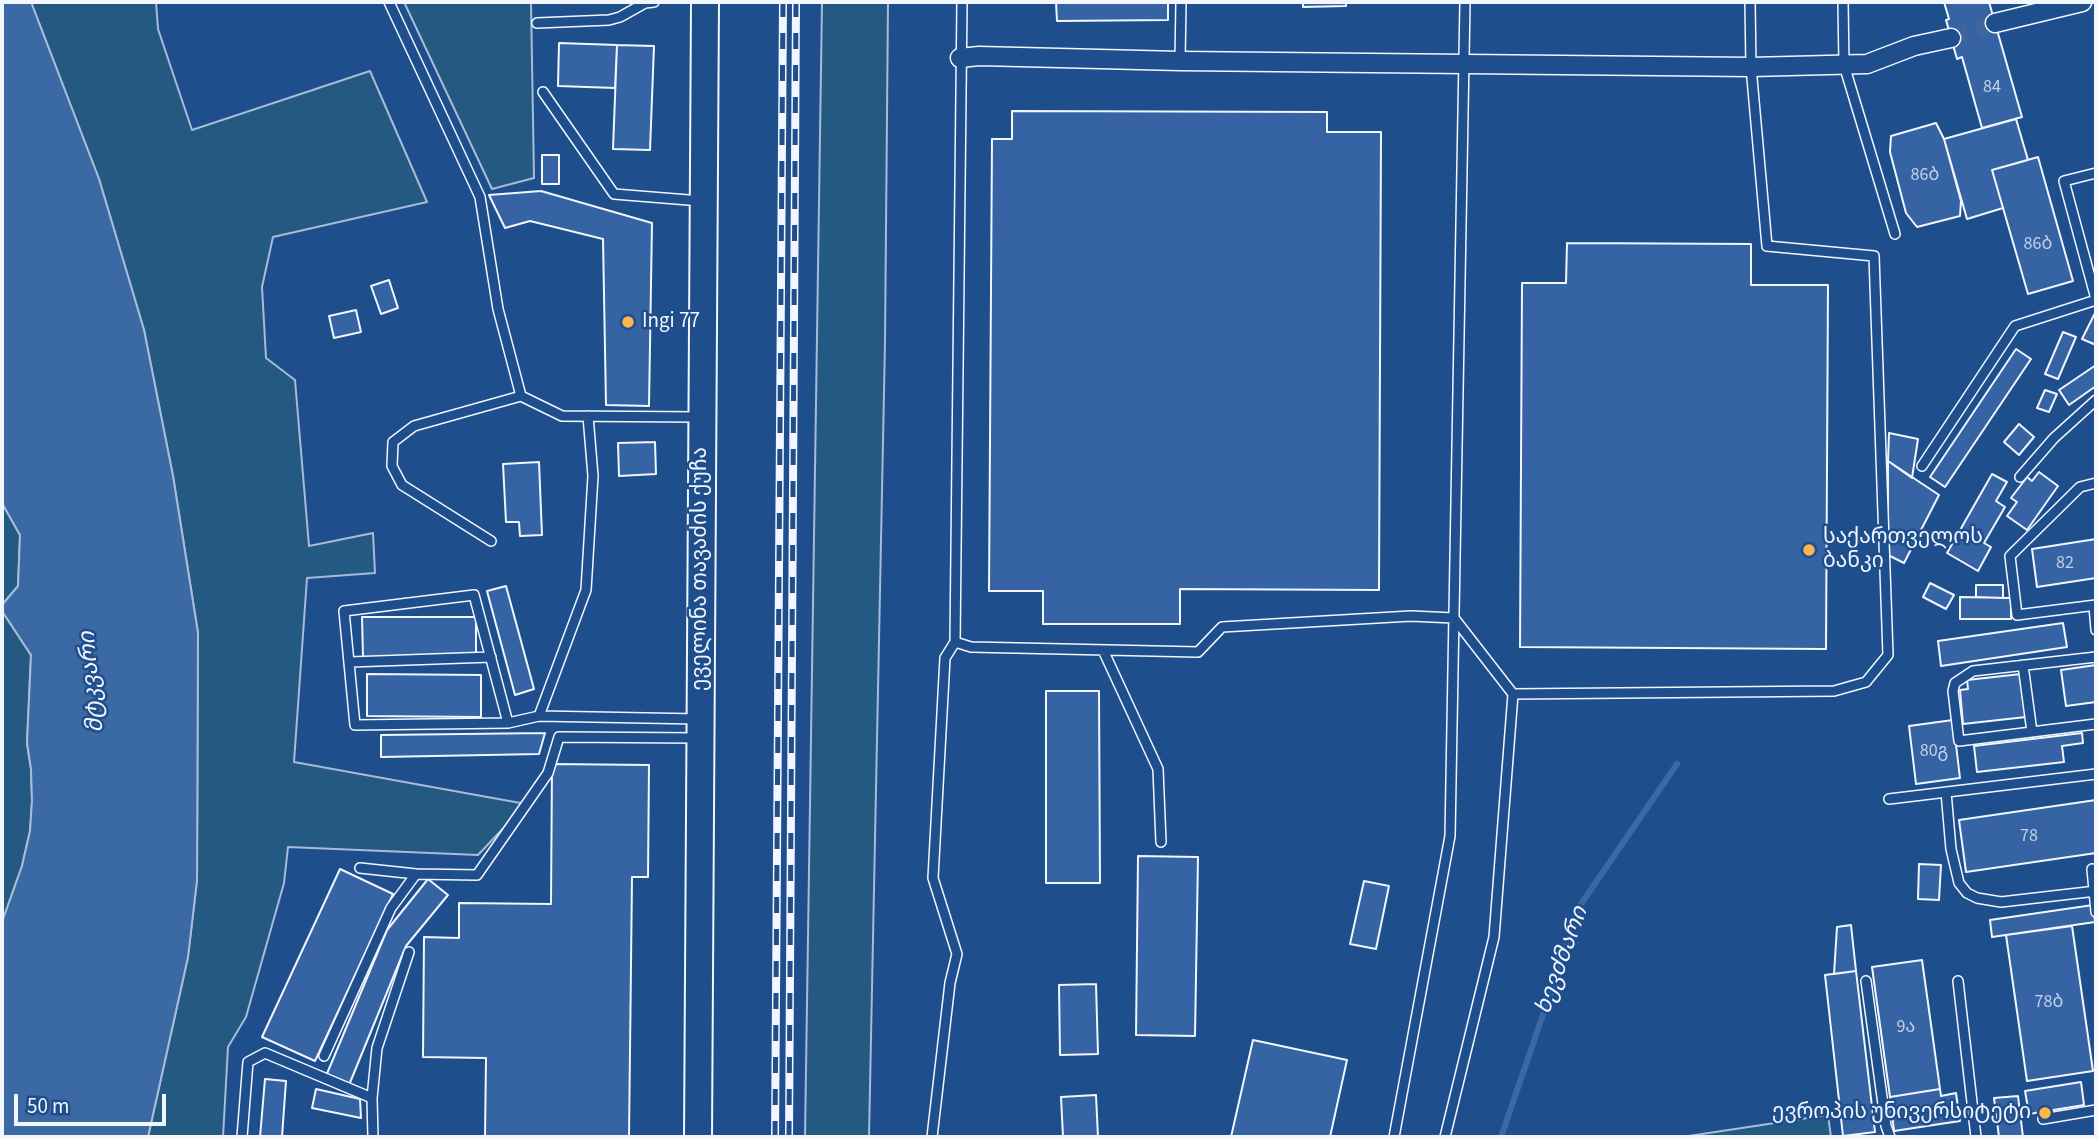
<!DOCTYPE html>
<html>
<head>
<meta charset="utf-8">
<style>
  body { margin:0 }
  #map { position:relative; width:2098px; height:1139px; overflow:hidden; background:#1f4e8c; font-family:"Source Sans 3",sans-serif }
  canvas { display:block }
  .frame { position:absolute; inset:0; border:4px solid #f2f6ff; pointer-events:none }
  .scale { position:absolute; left:14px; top:1094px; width:152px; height:32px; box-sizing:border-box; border:4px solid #f2f6ff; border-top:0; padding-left:9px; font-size:21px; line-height:24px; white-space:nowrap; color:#f2f6ff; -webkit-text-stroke:5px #1f4e8c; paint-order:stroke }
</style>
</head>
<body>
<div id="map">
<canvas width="2098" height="1139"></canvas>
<div class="frame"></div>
<div class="scale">50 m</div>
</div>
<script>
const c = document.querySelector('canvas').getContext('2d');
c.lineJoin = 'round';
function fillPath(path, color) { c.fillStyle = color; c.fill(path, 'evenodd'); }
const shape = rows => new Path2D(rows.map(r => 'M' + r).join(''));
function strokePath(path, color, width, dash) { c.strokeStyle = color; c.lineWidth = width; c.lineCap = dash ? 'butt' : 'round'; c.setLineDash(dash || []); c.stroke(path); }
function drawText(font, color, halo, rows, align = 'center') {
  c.font = font + ' "Source Sans 3","Noto Sans Georgian",sans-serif'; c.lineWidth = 5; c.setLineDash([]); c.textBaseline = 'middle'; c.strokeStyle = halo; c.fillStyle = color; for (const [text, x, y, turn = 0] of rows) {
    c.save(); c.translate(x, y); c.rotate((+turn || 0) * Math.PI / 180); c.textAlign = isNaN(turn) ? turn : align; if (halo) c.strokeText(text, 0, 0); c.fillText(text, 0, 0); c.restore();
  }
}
const green = shape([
  [31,2,156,2,158,29,192,130,370,71,427,202,273,237,262,287,266,358,295,380,309,546,373,533,375,573,307,578,294,762,526,804,478,855,288,847,284,883,246,1017,228,1047,223,1137,148,1137,188,957,197,880,198,633,173,476,144,330,99,179,31,2],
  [404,2,531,2,534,178,492,189,404,2],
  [822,2,888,2,885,342,869,1137,805,1137,822,2],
  [2,503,20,535,18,586,2,605,2,503],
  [2,611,31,655,27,743,31,769,32,801,30,831,22,866,2,922,2,611],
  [1828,1115,1831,1137,1682,1137,1828,1115]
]);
fillPath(green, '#245a82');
strokePath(green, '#a8bbd7', 2);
const water = shape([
  [2,2,31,2,99,179,144,330,173,476,198,633,197,880,188,957,148,1137,2,1137,2,922,22,866,30,831,32,801,31,769,27,743,31,655,2,611,2,605,18,586,20,535,2,503,2,2]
]);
fillPath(water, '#3b69a3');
strokePath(water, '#a8bbd7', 2);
strokePath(shape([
  [1501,1137,1581,904,1677,764]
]), '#3b69a3', 6);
const building = shape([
  [1056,2,1168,2,1168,20,1057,21,1056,2],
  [1303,2,1346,2,1346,6,1303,7,1303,2],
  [1944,2,1989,2,2022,117,1982,128,1962,57,1957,59,1946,20,1949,19,1944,2],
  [559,43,617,45,615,88,558,86,559,43],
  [617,45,654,46,650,150,613,149,617,45],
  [1012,111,1327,112,1327,132,1381,132,1379,590,1180,589,1180,624,1043,624,1043,591,989,591,992,139,1012,139,1012,111],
  [2016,119,2028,160,1992,170,2003,208,1967,219,1944,139,2016,119],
  [1936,123,1944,139,1961,201,1960,216,1917,227,1906,213,1890,152,1891,136,1936,123],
  [542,155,559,155,559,184,542,184,542,155],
  [2038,157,2073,281,2028,294,1992,170,2038,157],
  [541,191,652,223,649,406,606,405,603,239,530,221,505,228,489,195,541,191],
  [1567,243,1751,244,1751,285,1828,285,1826,649,1520,647,1522,283,1566,283,1567,243],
  [389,280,398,308,381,314,371,286,389,280],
  [356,310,361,332,334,338,329,316,356,310],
  [2096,311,2096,345,2082,339,2096,311],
  [2063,332,2076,337,2058,379,2045,374,2063,332],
  [2016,349,2031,359,1945,487,1930,477,2016,349],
  [2096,365,2096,386,2069,405,2059,390,2096,365],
  [2045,390,2057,394,2049,412,2037,408,2045,390],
  [2019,424,2034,437,2019,455,2004,442,2019,424],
  [1889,433,1918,439,1912,478,1888,461,1889,433],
  [655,442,656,474,619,476,618,443,655,442],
  [1888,461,1939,495,1904,563,1888,555,1888,461],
  [539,462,542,535,520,536,519,522,506,522,503,464,539,462],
  [2039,472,2058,486,2027,530,2007,516,2017,502,2011,498,2027,477,2032,481,2039,472],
  [1992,474,2007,482,1996,501,2005,507,1984,543,1991,547,1978,571,1947,553,1992,474],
  [2096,539,2096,578,2037,587,2032,549,2096,539],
  [1930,583,1954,595,1946,609,1923,597,1930,583],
  [1976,585,2003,585,2003,598,1976,597,1976,585],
  [506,586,534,689,515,695,487,591,506,586],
  [1960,597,2011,598,2011,619,1960,619,1960,597],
  [362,617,476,617,476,657,363,657,362,617],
  [2063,623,2067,647,1941,666,1938,641,2063,623],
  [2096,665,2096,702,2066,706,2061,670,2096,665],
  [367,674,481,675,481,717,367,716,367,674],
  [2021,674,2026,717,1963,724,1960,690,1968,689,1967,680,2021,674],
  [1046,691,1099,691,1100,883,1046,883,1046,691],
  [1953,720,1960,778,1916,784,1909,726,1953,720],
  [545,733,539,754,381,757,381,735,545,733],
  [2082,733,2083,743,2062,746,2064,762,1977,772,1974,746,2082,733],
  [552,764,649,765,648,877,632,877,629,1137,485,1137,486,1058,423,1057,424,937,459,938,459,903,551,904,552,764],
  [2096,800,2096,853,1966,872,1959,820,2096,800],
  [1138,856,1198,857,1195,1036,1136,1035,1138,856],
  [1919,864,1941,865,1939,900,1918,899,1919,864],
  [340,869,393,894,315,1061,262,1037,340,869],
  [428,879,448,895,406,946,349,1085,326,1076,387,930,428,879],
  [1364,881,1389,886,1376,949,1350,944,1364,881],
  [2093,905,2095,922,1992,937,1990,920,2093,905],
  [1851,925,1856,971,1834,974,1837,927,1851,925],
  [2072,926,2093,1071,2027,1081,2006,935,2072,926],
  [1922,960,1940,1089,1890,1097,1872,967,1922,960],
  [1856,971,1875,1132,1843,1136,1825,975,1856,971],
  [1096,984,1098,1054,1060,1055,1059,985,1096,984],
  [1253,1040,1347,1060,1330,1137,1231,1137,1253,1040],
  [265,1079,286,1081,282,1137,260,1137,265,1079],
  [2081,1082,2084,1105,2029,1114,2025,1091,2081,1082],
  [316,1089,360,1099,361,1118,312,1108,316,1089],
  [1940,1089,1941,1096,1956,1093,1960,1121,1894,1131,1890,1097,1940,1089],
  [1096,1095,1098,1137,1063,1137,1061,1097,1096,1095],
  [2018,1096,2023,1137,1999,1137,1994,1098,2018,1096]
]);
fillPath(building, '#3563a3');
strokePath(building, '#f2f6ff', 2);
strokePath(shape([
  [1951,38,1995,23]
]), '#3f679d', 18, [18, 9]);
const lane = shape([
  [389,2,480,197,498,309,521,396],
  [1843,2,1844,65,1895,234],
  [537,23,609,20,620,17,645,3,654,2],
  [1180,61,1181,2],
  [543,92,614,194,701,201],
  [2096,173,2064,181,2096,299],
  [1922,466,2015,326,2096,300],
  [2020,477,2054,438,2096,400],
  [2096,483,2080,487,2010,556,2017,615,2096,605],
  [491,541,402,485,392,466,393,442,414,426,521,396,562,416,699,417],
  [2094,606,2096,630],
  [955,642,971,647,1198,652,1222,627,1411,616,1454,618,1513,694],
  [1103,650,1158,769,1161,842],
  [2096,657,1973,671,1955,683,1953,691,1959,741,2096,724],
  [350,662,491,657],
  [2023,665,2032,732],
  [539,716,586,590,593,476,588,416],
  [508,723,474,595,344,611,355,725,508,723,539,716,699,719],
  [1946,792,1951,849,1959,883,1967,893,1977,898,2001,902,2096,891],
  [1889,799,2096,774],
  [360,868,416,874],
  [2092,869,2096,912],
  [1866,981,1886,1126,1890,1137],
  [1958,981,1976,1137],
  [324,1056,391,908,416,874,477,875,548,773,559,737,698,738],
  [2043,1119,2096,1110],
  [242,1137,248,1062,265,1053,372,1098],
  [373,1137,372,1098,377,1048,409,952],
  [932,1137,950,983,957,954,933,878,945,658,955,642,962,2],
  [1394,1137,1450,836,1465,2],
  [1445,1137,1494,937,1513,694,1834,691,1866,682,1888,655,1874,256,1767,246,1751,67,1750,2]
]);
const street = shape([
  [1995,23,2082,2],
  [960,58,979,56,1180,61,1751,67,1867,64,1914,46,1951,38]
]);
const secondary = shape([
  [698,1137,705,2]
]);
strokePath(lane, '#f2f6ff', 12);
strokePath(street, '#f2f6ff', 21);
strokePath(secondary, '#f2f6ff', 30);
strokePath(lane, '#1f4e8c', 9);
strokePath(street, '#1f4e8c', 18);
strokePath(secondary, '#1f4e8c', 26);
const rail = shape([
  [775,1137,783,2],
  [789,1137,796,2]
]);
strokePath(rail, '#f2f6ff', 8);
strokePath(rail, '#1f4e8c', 5, [16]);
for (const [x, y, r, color] of [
  [628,322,7,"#ffb74d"],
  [1809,550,7,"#ffb74d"],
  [2045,1113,7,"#ffb74d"]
]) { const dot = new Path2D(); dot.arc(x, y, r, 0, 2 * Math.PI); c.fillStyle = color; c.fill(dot); strokePath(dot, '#1f4e8c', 2.5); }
drawText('18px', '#c3d1e8', null, [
  ["84",1992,88],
  ["86ბ",1925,176],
  ["86ბ",2038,245],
  ["82",2065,564],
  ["80გ",1934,752],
  ["78",2029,837],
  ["78ბ",2049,1003],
  ["9ა",1906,1028]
]);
drawText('21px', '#f2f6ff', '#1f4e8c', [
  ["Ingi 77",642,322],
  ["საქართველოს",1823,538],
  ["ბანკი",1823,562],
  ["ევროპის უნივერსიტეტი",2031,1113,"right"]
], 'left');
drawText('21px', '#f2f6ff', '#1f4e8c', [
  ["ეველინა თავაძის ქუჩა",701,569,-90]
]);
drawText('italic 23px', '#f2f6ff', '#1f4e8c', [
  ["მტკვარი",93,682,-95],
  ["ხევძმარი",1563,961,-70]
]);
</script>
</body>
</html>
